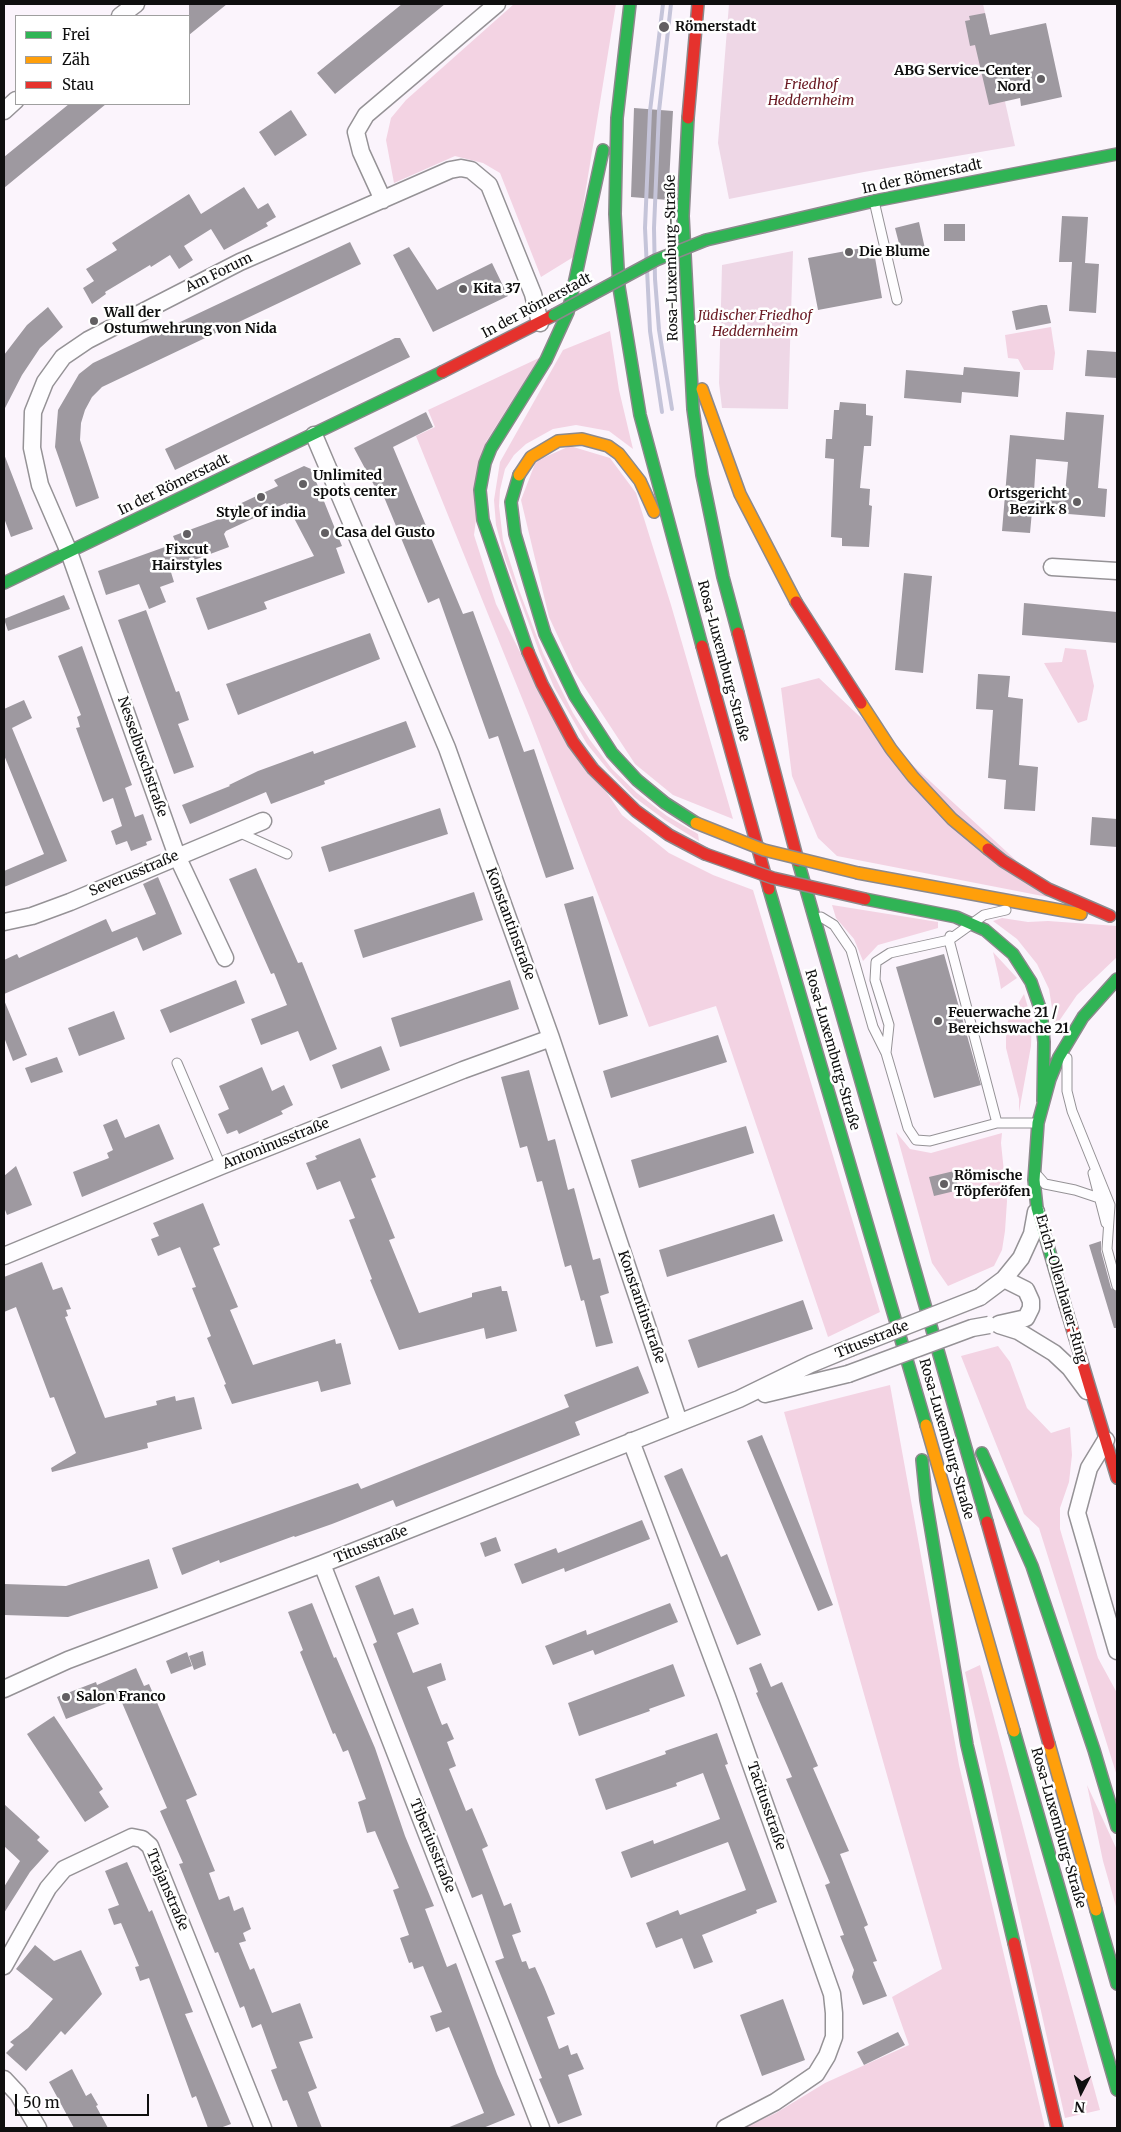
<!DOCTYPE html>
<html>
<head>
<meta charset="utf-8">
<style>
  body { margin:0 }
  #map { position:relative; width:1121px; height:2132px; overflow:hidden; background:#fbf4fc; font-family:Merriweather,serif }
  canvas { display:block }
  .frame { position:absolute; inset:0; border:5px solid #0f0f0f; pointer-events:none }
  .legend { position:absolute; left:15px; top:15px; width:175px; height:90px; box-sizing:border-box; background:#fff; border:1px solid #9f9f9f; margin:0; padding:6px 9px; list-style:none; font-size:15px; color:#0f0f0f }
  .legend li { display:flex; align-items:center; gap:10px; height:25px }
  .legend b { width:25px; border:1px solid #9f9f9f }
  .north { position:absolute; left:1056px; top:2067px; width:50px; height:50px; -webkit-text-stroke:4px #fff; paint-order:stroke; rotate:185deg; font-size:14px; font-weight:700; line-height:20px; text-align:center; color:#0f0f0f }
  .north::after { content:''; display:block; margin:auto; width:18px; height:22px; background:#0f0f0f; clip-path:polygon(50% 0,100% 100%,50% 72%,0 100%) }
  .scale { position:absolute; left:15px; top:2094px; width:134px; height:22px; box-sizing:border-box; border:2px solid #0f0f0f; border-top:0; padding-left:6px; font-size:15px; line-height:18px; white-space:nowrap; color:#0f0f0f; -webkit-text-stroke:4px #fff; paint-order:stroke }
</style>
</head>
<body>
<div id="map">
<canvas width="1121" height="2132"></canvas>
<div class="frame"></div>
<ul class="legend">
<li><b style="height:6px;background:#30b455"></b>Frei</li>
<li><b style="height:6px;background:#ff9f0a"></b>Zäh</li>
<li><b style="height:6px;background:#e5322d"></b>Stau</li>
</ul>
<div class="north">N</div>
<div class="scale">50 m</div>
</div>
<script>
const c = document.querySelector('canvas').getContext('2d');
c.lineJoin = 'round';
function fillPath(path, color) { c.fillStyle = color; c.fill(path, 'evenodd'); }
const shape = rows => new Path2D(rows.map(r => 'M' + r).join(''));
function strokePath(path, color, width, dash) { c.strokeStyle = color; c.lineWidth = width; c.lineCap = dash ? 'butt' : 'round'; c.setLineDash(dash || []); c.stroke(path); }
function drawText(font, color, halo, rows, align = 'center') {
  c.font = font + ' Merriweather,serif'; c.lineWidth = 5; c.setLineDash([]); c.textBaseline = 'middle'; c.strokeStyle = halo; c.fillStyle = color; for (const [text, x, y, turn = 0] of rows) {
    c.save(); c.translate(x, y); c.rotate((+turn || 0) * Math.PI / 180); c.textAlign = isNaN(turn) ? turn : align; if (halo) c.strokeText(text, 0, 0); c.fillText(text, 0, 0); c.restore();
  }
}
fillPath(shape([
  [514,4,616,4,575,256,541,277,500,173,483,163,455,156,394,183,386,140,391,118,406,100],
  [1051,327,1055,353,1053,370,1024,370,1018,359,1008,358,1005,335],
  [610,331,619,390,633,449,609,431,576,425,553,429,526,444,514,455,505,469,500,490,499,506,503,540,519,590,543,653,573,713,590,740,612,769,637,793,667,816,698,834,699,841,665,820,634,797,609,771,587,744,554,687,540,654,505,559,496,525,494,500,500,462,563,350],
  [539,358,486,442,474,535,496,604,544,700,622,815,669,853,713,875,753,890,880,1312,828,1337,716,1006,649,1027,530,718,416,436,435,427,428,410],
  [570,446,610,458,636,493,671,605,733,819,673,795,635,764,574,671,549,617,521,500,536,461],
  [1065,648,1086,650,1094,686,1087,720,1078,723,1044,663,1062,662],
  [819,678,856,713,1058,899,837,856,818,838,792,776,781,688],
  [832,905,938,922,938,928,878,945,863,961,854,939,836,918],
  [1002,918,1028,922,1048,921,1117,926,1117,957,1077,995,1055,1027,1049,989,1037,964,1017,939,993,921],
  [993,952,1017,978,1001,989,999,978],
  [1024,994,1032,1021,1031,1046,1019,1112,1019,1099,1006,1048,1006,1037,1008,1021],
  [896,1132,910,1149,931,1153,1002,1133,1001,1143,1007,1201,1005,1231,1002,1250,994,1266,948,1286,932,1263],
  [998,1346,1010,1362,1027,1408,1051,1433,1070,1427,1072,1455,1069,1482,1060,1508,1060,1529,1098,1658,1117,1693,1117,1776,1039,1528,1024,1514,961,1356],
  [890,1385,959,1765,1045,2128,743,2128,776,2113,825,2083,909,2045,892,1997,942,1969,784,1412],
  [980,1665,1036,1876,1100,2110,1065,2118,965,1672],
  [1087,1785,1117,1850,1117,1910,1103,1861]
]), '#f3d3e3');
fillPath(shape([
  [729,4,983,4,1015,146,864,172,729,199,718,143],
  [793,251,788,409,722,408,719,383,722,265]
]), '#eed7e6');
fillPath(shape([
  [189,4,227,4,189,35],
  [402,4,445,4,335,94,317,73],
  [985,13,990,35,1046,23,1062,97,1021,106,1020,98,989,105,975,45,970,46,965,21,970,20,969,16],
  [69,104,106,104,4,188,4,157],
  [634,108,673,111,668,200,631,197],
  [291,110,307,135,275,156,259,132],
  [244,187,258,209,268,203,276,217,266,223,268,226,224,250,211,229,184,246,193,260,179,269,170,255,151,267,150,265,105,292,106,294,92,304,83,288,94,281,86,269,117,250,112,243,189,194,201,214],
  [1062,216,1088,217,1085,263,1099,264,1096,313,1069,311,1072,262,1059,262],
  [919,222,926,253,903,259,895,228],
  [944,224,965,224,965,241,944,241],
  [350,242,361,264,102,387,92,397,85,410,81,423,80,440,99,498,76,507,55,447,58,410,79,374,93,363],
  [873,246,882,298,818,310,808,258],
  [409,247,437,290,492,263,508,296,433,332,393,255],
  [1041,305,1047,305,1051,323,1016,330,1012,311],
  [48,307,63,327,40,348,22,375,4,410,4,355,27,325],
  [395,338,400,338,410,357,175,470,165,449],
  [1087,350,1117,352,1117,378,1085,376],
  [964,367,1020,372,1018,397,962,392,961,403,904,398,906,370,963,375],
  [840,402,866,404,866,415,873,416,871,446,864,446,860,488,870,489,869,505,872,506,869,547,842,546,842,538,831,537,834,459,825,458,826,439,832,439,834,410,839,410],
  [426,412,433,427,393,447,463,614,473,611,524,752,534,749,574,869,546,878,498,736,489,739,439,598,428,603,379,485,375,487,354,448],
  [1066,412,1104,415,1098,488,1107,489,1105,517,1032,511,1030,533,1002,531,1010,435,1064,440],
  [1036,459,1068,462,1065,494,1034,492],
  [4,454,33,529,11,537,4,518],
  [304,466,311,469,342,546,336,548,345,573,264,602,267,609,208,630,196,598,314,556,286,503,226,531,224,534,229,547,170,569,174,582,160,587,166,602,149,609,139,584,106,595,98,571,176,543,173,536,238,512,235,506,278,486,274,480],
  [904,573,932,576,923,673,895,670],
  [64,595,70,609,8,631,4,619],
  [1024,603,1117,612,1117,643,1022,635],
  [146,610,176,692,179,691,189,720,178,724,194,767,174,774,118,620],
  [370,633,380,659,238,715,226,684],
  [82,646,132,785,125,788,135,817,143,814,152,840,146,842,147,845,131,851,127,841,116,845,111,831,122,826,113,798,103,802,76,728,80,727,77,717,81,715,58,656],
  [978,674,1010,676,1008,697,1023,699,1019,765,1038,767,1035,811,1004,809,1006,780,988,778,993,710,976,709],
  [24,700,32,718,12,728,67,861,4,887,4,871,44,854,4,755,4,709],
  [406,721,416,747,324,781,325,784,271,804,266,792,190,824,182,805,230,786,229,785,258,771,313,751,314,754],
  [440,808,448,834,329,872,321,847],
  [1092,817,1117,819,1117,847,1090,845],
  [256,868,298,963,302,962,337,1049,310,1061,298,1031,261,1045,251,1019,287,1005,274,973,271,974,229,879],
  [158,877,182,934,143,951,137,937,4,994,4,960,17,954,19,958,106,919,112,932,156,914,143,884],
  [474,892,483,920,363,958,354,930],
  [593,896,628,1016,599,1025,564,904],
  [944,954,981,1085,934,1098,896,967],
  [236,980,245,1003,170,1033,160,1010],
  [510,980,519,1009,400,1047,391,1018],
  [4,1000,27,1055,13,1061,4,1037],
  [114,1011,125,1039,79,1056,68,1028],
  [718,1035,727,1062,611,1098,603,1071],
  [381,1046,390,1070,341,1089,332,1065],
  [57,1057,63,1072,31,1083,25,1068],
  [262,1067,272,1091,284,1085,293,1105,281,1111,283,1114,239,1134,237,1130,227,1134,218,1114,229,1109,219,1086],
  [529,1070,548,1141,555,1139,568,1190,574,1188,593,1260,600,1258,609,1293,600,1296,613,1343,596,1347,584,1300,581,1301,571,1265,565,1267,542,1181,537,1182,527,1146,520,1148,501,1077],
  [117,1119,125,1138,159,1124,174,1159,82,1197,73,1172,109,1158,107,1153,113,1150,103,1125],
  [746,1126,754,1153,639,1188,631,1160],
  [360,1138,376,1177,371,1179,395,1238,389,1240,419,1313,472,1297,472,1293,501,1286,502,1291,507,1291,517,1331,486,1339,484,1328,399,1350,370,1280,372,1279,349,1220,355,1218,340,1181,317,1190,306,1163,317,1159,315,1156],
  [16,1166,32,1205,7,1215,4,1207,4,1176],
  [954,1171,959,1190,934,1196,929,1177],
  [203,1203,220,1245,213,1248,238,1307,230,1310,253,1365,335,1339,336,1344,341,1343,351,1384,321,1392,318,1381,232,1404,224,1385,226,1384,207,1338,211,1336,192,1288,196,1287,180,1247,158,1256,151,1239,159,1236,153,1223],
  [774,1214,783,1241,667,1277,659,1250],
  [1101,1241,1101,1251,1111,1288,1117,1292,1117,1328,1114,1328,1089,1245],
  [42,1262,53,1290,62,1287,71,1309,66,1310,68,1316,65,1317,105,1418,157,1405,156,1401,175,1396,176,1401,194,1397,202,1429,147,1443,148,1448,52,1472,51,1468,76,1453,54,1397,50,1398,16,1307,4,1312,4,1277],
  [803,1300,813,1329,698,1368,688,1340],
  [638,1366,649,1393,575,1422,580,1435,396,1507,393,1500,332,1524,295,1537,294,1536,220,1563,219,1560,182,1575,172,1548,358,1483,361,1489,569,1407,564,1395],
  [762,1435,833,1605,818,1611,747,1441],
  [682,1468,721,1557,727,1554,761,1635,737,1645,664,1476],
  [642,1520,650,1539,565,1572,564,1568,522,1584,514,1564,556,1548,558,1553],
  [496,1537,501,1551,485,1557,480,1543],
  [149,1559,158,1588,68,1617,4,1615,4,1584,66,1586],
  [379,1576,394,1615,413,1608,419,1624,397,1633,413,1673,441,1663,446,1680,427,1687,442,1725,447,1723,454,1739,447,1742,456,1766,449,1769,466,1811,472,1808,488,1846,482,1849,504,1906,511,1903,521,1932,512,1935,522,1962,526,1961,529,1969,535,1967,544,1987,555,2014,547,2017,559,2049,568,2045,571,2055,577,2053,584,2069,568,2075,582,2115,558,2124,539,2079,542,2078,495,1961,504,1958,482,1894,472,1898,373,1644,377,1642,355,1586],
  [312,1603,334,1658,336,1657,375,1748,405,1836,434,1906,425,1909,447,1967,456,1963,497,2074,515,2115,483,2128,447,2128,484,2113,449,2027,436,2032,430,2016,442,2012,429,1981,423,1966,414,1969,412,1962,409,1963,400,1938,409,1935,393,1890,399,1888,375,1831,367,1833,358,1802,366,1799,348,1750,343,1752,335,1733,333,1734,300,1652,303,1650,288,1612],
  [670,1603,678,1622,595,1655,593,1650,553,1665,545,1646,586,1630,587,1635],
  [203,1651,206,1665,194,1670,189,1656],
  [187,1652,192,1666,171,1674,166,1661],
  [761,1663,771,1687,782,1682,818,1766,813,1768,849,1851,840,1854,868,1925,864,1927,877,1961,873,1962,887,1996,863,2005,852,1977,854,1970,840,1936,844,1935,825,1885,830,1883,786,1779,792,1777,756,1693,758,1692,749,1668],
  [673,1664,685,1696,649,1709,650,1711,579,1736,568,1703],
  [136,1668,144,1686,149,1684,197,1795,186,1800,215,1871,209,1873,219,1900,229,1896,234,1911,243,1907,251,1929,243,1933,246,1941,239,1943,250,1970,254,1968,272,2013,300,2003,313,2038,299,2042,317,2088,308,2092,322,2128,298,2128,287,2100,283,2101,271,2070,277,2068,261,2024,252,2028,244,2006,240,2008,218,1952,215,1953,179,1864,183,1863,160,1811,167,1808,120,1698,66,1719,57,1697,96,1682,97,1685],
  [54,1716,103,1789,99,1792,109,1807,85,1822,27,1734],
  [717,1733,728,1764,725,1765,777,1902,756,1910,757,1913,702,1935,713,1962,694,1969,682,1938,656,1948,646,1923,678,1910,680,1915,746,1890,728,1842,631,1878,621,1852,653,1840,654,1844,720,1819,703,1773,676,1783,677,1786,606,1810,595,1779,666,1754,665,1751],
  [4,1804,40,1837,37,1840,49,1851,30,1872,4,1913,4,1887,20,1861,4,1846],
  [127,1862,149,1912,152,1910,193,2012,185,2014,231,2124,220,2128,208,2128,196,2096,192,2098,149,1978,140,1981,135,1967,139,1966,121,1923,114,1925,108,1909,119,1905,105,1871],
  [35,1945,54,1961,81,1950,102,1994,65,2035,61,2031,26,2071,6,2053,14,2045,10,2042,28,2028,53,1999,16,1969],
  [783,1999,805,2060,762,2076,740,2015],
  [898,2032,905,2045,864,2065,857,2052],
  [72,2069,86,2096,91,2093,98,2105,96,2106,108,2128,74,2128,49,2082]
]), '#9e99a0');
const lane = shape([
  [874,201,897,300],
  [238,832,287,854],
  [1006,910,984,915,949,940,890,953,876,962,875,980,889,1025,886,1053,908,1128,916,1140,930,1141,997,1123,1037,1123],
  [821,917,834,925,851,950,873,1027,886,1053],
  [950,936,949,940,997,1123],
  [1067,1058,1067,1091,1072,1111,1110,1205,1107,1249,1117,1286],
  [177,1063,221,1166],
  [1093,1173,1106,1223],
  [1038,1176,1045,1184,1075,1190,1102,1199]
]);
const street = shape([
  [120,16,136,4],
  [4,111,16,100],
  [383,200,361,152,356,132,366,115,497,4],
  [314,435,447,748,551,1038,679,1422],
  [1052,567,1117,571],
  [4,922,32,916,70,902,263,821],
  [225,958,177,856,69,552,40,485,32,448,33,412,45,382,63,357,88,340,240,262,450,170,461,168,471,170,489,185,533,294,540,323],
  [4,1256,221,1166,463,1070,551,1038],
  [980,1297,1004,1279,1021,1258,1032,1234,1036,1212],
  [999,1324,1026,1318,1031,1308,1031,1301,1026,1290,1004,1279],
  [999,1325,1018,1331,1054,1353,1070,1368,1087,1391],
  [765,1394,848,1374],
  [1106,1440,1089,1468,1077,1513,1117,1651],
  [631,1441,727,1697,832,1994,834,2013,834,2037,827,2056,816,2074,775,2102,725,2128],
  [322,1564,541,2128],
  [4,1689,68,1660,322,1564,739,1399,811,1364,850,1348],
  [4,1966,48,1888,64,1869,132,1837,142,1839,150,1846,263,2128],
  [4,2079,18,2094,38,2128]
]);
const fast = shape([
  [630,4,617,118,615,214,619,287,640,415,702,646],
  [688,118,683,216,693,409,702,475,723,577,738,633],
  [706,240,874,201,1117,154],
  [519,475,511,502,515,534,545,634,575,696,612,753,637,780,665,803,696,823],
  [4,583,442,372],
  [528,652,483,520,480,490,485,463,491,448,546,360,568,312,603,150],
  [798,861,987,1522],
  [769,889,926,1425],
  [865,899,956,917,985,930,1013,954,1031,982,1041,1011,1044,1042,1043,1101],
  [1065,1305,1037,1208,1034,1180,1038,1123,1050,1079,1059,1057,1083,1017,1117,979],
  [982,1453,1032,1566,1094,1750,1117,1827],
  [922,1460,926,1500,967,1745,1014,1943],
  [1014,1731,1117,2090],
  [1096,1910,1117,1984]
]);
const slow = shape([
  [702,389,740,494,796,602],
  [519,475,531,457,558,441,582,439,608,446,619,454,640,481,654,512],
  [861,703,891,749,913,777,952,819,988,849],
  [858,873,1081,914],
  [926,1425,1014,1731],
  [1049,1744,1096,1910]
]);
const jam = shape([
  [688,118,698,4],
  [442,372,554,315],
  [796,602,861,703],
  [738,633,798,861],
  [702,646,769,889],
  [528,652,542,684,573,742,593,769,636,811,669,835,705,854],
  [988,849,1003,861,1048,889,1110,916],
  [1065,1305,1117,1478],
  [987,1522,1049,1744],
  [1014,1943,1057,2128]
]);
strokePath(lane, '#959296', 11);
strokePath(street, '#959296', 19);
strokePath(fast, '#8c898c', 14);
strokePath(slow, '#8c898c', 14);
strokePath(jam, '#8c898c', 14);
strokePath(lane, '#fefdff', 9);
strokePath(street, '#fefdff', 16);
strokePath(fast, '#30b455', 11);
strokePath(slow, '#ff9f0a', 11);
strokePath(jam, '#e5322d', 11);
strokePath(shape([
  [671,4,659,111,654,228,655,279,659,330,672,409],
  [662,412,650,331,645,228,650,111,663,4]
]), '#c5c4d9', 4);
const streetBridge = shape([
  [850,1348,980,1297],
  [848,1374,972,1328,989,1325]
]);
const fastBridge = shape([
  [554,315,656,260,706,240]
]);
const slowBridge = shape([
  [696,823,764,850,858,873]
]);
const jamBridge = shape([
  [705,854,773,878,865,899]
]);
strokePath(streetBridge, '#959296', 19, []);
strokePath(fastBridge, '#8c898c', 14, []);
strokePath(slowBridge, '#8c898c', 14, []);
strokePath(jamBridge, '#8c898c', 14, []);
strokePath(streetBridge, '#fefdff', 16);
strokePath(fastBridge, '#30b455', 11);
strokePath(slowBridge, '#ff9f0a', 11);
strokePath(jamBridge, '#e5322d', 11);
for (const [x, y, r, color] of [
  [664,27,6,"#625f62"],
  [1041,79,5,"#625f62"],
  [849,252,5,"#625f62"],
  [463,289,5,"#625f62"],
  [94,321,5,"#625f62"],
  [303,484,5,"#625f62"],
  [261,497,5,"#625f62"],
  [1077,502,5,"#625f62"],
  [325,533,5,"#625f62"],
  [187,534,5,"#625f62"],
  [938,1021,5,"#625f62"],
  [944,1184,5,"#625f62"],
  [66,1697,5,"#625f62"]
]) { const dot = new Path2D(); dot.arc(x, y, r, 0, 2 * Math.PI); c.fillStyle = color; c.fill(dot); strokePath(dot, '#fff', 2); }
drawText('bold 14px', '#0f0f0f', '#fff', [
  ["Römerstadt",675,27],
  ["ABG Service-Center",1031,71,"right"],
  ["Nord",1031,87,"right"],
  ["Die Blume",859,252],
  ["Kita 37",473,289],
  ["Wall der",104,313],
  ["Ostumwehrung von Nida",104,329],
  ["Unlimited",313,476],
  ["spots center",313,492],
  ["Ortsgericht",1067,494,"right"],
  ["Bezirk 8",1067,510,"right"],
  ["Style of india",261,513,"center"],
  ["Casa del Gusto",335,533],
  ["Fixcut",187,550,"center"],
  ["Hairstyles",187,566,"center"],
  ["Feuerwache 21 /",948,1013],
  ["Bereichswache 21",948,1029],
  ["Römische",954,1176],
  ["Töpferöfen",954,1192],
  ["Salon Franco",76,1697]
], 'left');
drawText('italic 14px', '#6b1b24', '#fff', [
  ["Friedhof",811,85],
  ["Heddernheim",811,101],
  ["Jüdischer Friedhof",755,316],
  ["Heddernheim",755,332]
]);
drawText('14px', '#0f0f0f', '#fff', [
  ["In der Römerstadt",922,177,-12],
  ["Rosa-Luxemburg-Straße",672,258,-91],
  ["Am Forum",219,273,-26],
  ["In der Römerstadt",537,306,-28],
  ["In der Römerstadt",174,485,-26],
  ["Rosa-Luxemburg-Straße",723,661,75],
  ["Nesselbuschstraße",142,757,71],
  ["Severusstraße",134,874,-23],
  ["Konstantinstraße",510,924,70],
  ["Rosa-Luxemburg-Straße",832,1050,74],
  ["Antoninusstraße",276,1144,-22],
  ["Erich-Ollenhauer-Ring",1061,1289,74],
  ["Konstantinstraße",641,1307,71],
  ["Titusstraße",872,1340,-22],
  ["Rosa-Luxemburg-Straße",946,1439,74],
  ["Titusstraße",371,1545,-22],
  ["Tacitusstraße",766,1806,71],
  ["Rosa-Luxemburg-Straße",1058,1828,74],
  ["Tiberiusstraße",432,1846,68],
  ["Trajanstraße",167,1890,67]
]);
</script>
</body>
</html>
